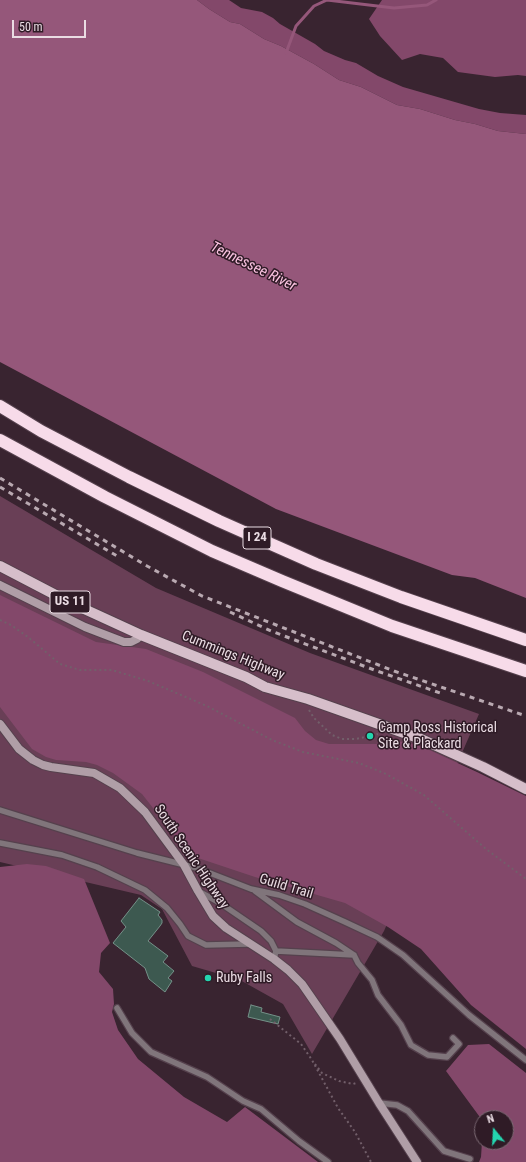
<!DOCTYPE html>
<html>
<head>
<meta charset="utf-8">
<style>
  body { margin:0 }
  #map { position:relative; width:526px; height:1162px; overflow:hidden; background:#392430; font-family:"Roboto Condensed",sans-serif }
  canvas { display:block }
  .north { position:absolute; left:474px; top:1110px; width:40px; height:40px; box-sizing:border-box; background:#2f1b26; border:1px solid #7a6872; border-radius:50%; rotate:342deg; font-size:11px; font-weight:700; line-height:16px; text-align:center; color:#eadce3 }
  .north::after { content:''; display:block; margin:auto; width:14px; height:18px; background:#24d5af; clip-path:polygon(50% 0,100% 100%,50% 72%,0 100%) }
  .scale { position:absolute; left:12px; top:20px; width:74px; height:18px; box-sizing:border-box; border:2px solid #eadce3; border-top:0; padding-left:5px; font-size:12px; line-height:14px; white-space:nowrap; color:#eadce3; -webkit-text-stroke:3px #2f1b26; paint-order:stroke }
</style>
</head>
<body>
<div id="map">
<canvas width="526" height="1162"></canvas>
<div class="north">N</div>
<div class="scale">50 m</div>
</div>
<script>
const c = document.querySelector('canvas').getContext('2d');
c.lineJoin = 'round';
function fillPath(path, color) { c.fillStyle = color; c.fill(path, 'evenodd'); }
const shape = rows => new Path2D(rows.map(r => 'M' + r).join(''));
function strokePath(path, color, width, dash) { c.strokeStyle = color; c.lineWidth = width; c.lineCap = dash ? 'butt' : 'round'; c.setLineDash(dash || []); c.stroke(path); }
function drawText(font, color, halo, rows, align = 'center') {
  c.font = font + ' "Roboto Condensed",sans-serif'; c.lineWidth = 3; c.setLineDash([]); c.textBaseline = 'middle'; c.strokeStyle = halo; c.fillStyle = color; for (const [text, x, y, turn = 0] of rows) {
    c.save(); c.translate(x, y); c.rotate((+turn || 0) * Math.PI / 180); c.textAlign = isNaN(turn) ? turn : align; if (halo) c.strokeText(text, 0, 0); c.fillText(text, 0, 0); c.restore();
  }
}
fillPath(shape([
  [0,496,156,588,310,653,479,714,384,931,312,1054,283,1004,240,980,192,966,162,909,141,895,0,862]
]), '#693f56');
fillPath(shape([
  [197,0,229,0,241,8,262,12,273,18,280,24,315,44,324,51,345,60,356,63,378,76,403,87,479,109,500,113,526,115,526,134,498,131,475,124,455,120,420,109,397,105,361,87,339,80,314,64,281,46,264,39,240,24,230,22,209,9],
  [382,0,526,0,526,76,518,75,495,77,458,72,443,58,420,54,402,60,380,36,369,19],
  [0,595,96,642,146,649,203,672,295,718,305,731,316,740,329,744,376,744,392,741,404,742,423,747,477,772,526,796,526,1049,471,1005,421,949,388,927,345,903,255,877,195,857,183,846,142,794,113,773,97,765,86,762,56,760,46,757,32,749,0,707],
  [27,864,46,866,84,879,110,943,101,953,99,972,113,989,114,1004,112,1012,118,1030,138,1059,184,1097,227,1122,245,1107,318,1162,0,1162,0,867],
  [489,1044,526,1073,526,1162,479,1162,481,1157,482,1142,506,1142,506,1118,482,1118,482,1120,446,1071,468,1045]
]), '#83486a');
fillPath(shape([
  [0,0,197,0,209,9,230,22,240,24,264,39,281,46,314,64,339,80,361,87,397,105,420,109,455,120,475,124,498,131,526,134,526,598,475,578,452,575,276,509,0,362]
]), '#95577a');
strokePath(shape([
  [286,53,296,26,314,6,327,0,394,8,427,5,436,0]
]), '#95577a', 3);
const building = shape([
  [139,898,160,912,158,915,162,920,162,923,160,926,148,941,168,956,163,962,174,971,168,978,172,981,165,992,149,979,145,968,113,943,126,927,121,921,139,898],
  [251,1005,262,1008,261,1012,280,1017,278,1024,248,1017,251,1005]
]);
fillPath(building, '#3d5950');
strokePath(building, '#749188', 1);
const service = shape([
  [0,810,137,853,197,868,251,889,279,895,305,904,345,922,377,937,403,955,469,1015,526,1060],
  [0,843,62,855,97,867,145,890,167,908,180,924,188,936,206,945,249,944],
  [198,891,220,903,261,931,271,941,276,951,274,959],
  [255,891,297,922,336,943,354,955,358,963,372,980,378,995,401,1025,411,1045,428,1055,447,1057,459,1044,453,1038],
  [276,951,354,955],
  [117,1008,132,1033,151,1052,207,1077,243,1101,261,1109,299,1141,328,1162],
  [379,1103,397,1105,408,1111,444,1151,470,1159]
]);
const secondary = shape([
  [0,585,85,627,124,642,131,642,137,639,141,635],
  [0,724,19,749,33,760,43,765,51,767,94,773,120,788,145,812,184,865,198,891,213,916,226,928,274,959,288,970,302,984,340,1039,379,1103,417,1162]
]);
const primary = shape([
  [0,566,69,602,141,635,246,677,265,687,308,699,421,739,483,767,526,789]
]);
const motorway = shape([
  [0,406,41,431,129,477,219,521,316,564,401,597,526,640],
  [0,440,105,497,212,551,282,581,392,626,526,671]
]);
strokePath(service, '#55414d', 8);
strokePath(secondary, '#55414d', 10);
strokePath(primary, '#55414d', 12);
strokePath(motorway, '#55414d', 14);
strokePath(shape([
  [0,620,11,625,28,637,60,664,80,670,112,670,148,681,207,706,272,740,303,752,359,763,386,774,424,795,486,849,526,879],
  [309,710,314,718,332,735,342,739,356,739,378,734],
  [270,1019,301,1044,312,1060,338,1108,355,1132,371,1162],
  [315,1064,322,1073,339,1081,353,1084,356,1083]
]), '#725f6a', 2, [2, 3]);
strokePath(service, '#80757b', 5.5);
strokePath(secondary, '#b09ea7', 8);
strokePath(primary, '#d6beca', 10);
strokePath(motorway, '#f7dbe9', 12);
strokePath(shape([
  [0,478,147,566,202,596,394,671,526,716],
  [0,487,117,556],
  [230,612,271,631,377,671,443,694]
]), '#b9a9b1', 3, [5, 5]);
for (const [x, y, r, color] of [
  [370,736,4,"#24d5af"],
  [208,978,4,"#24d5af"]
]) { const dot = new Path2D(); dot.arc(x, y, r, 0, 2 * Math.PI); c.fillStyle = color; c.fill(dot); strokePath(dot, '#2f1b26', 1.5); }
for (const [x, y, w] of [
  [257,538,28],
  [70,602,40]
]) { const box = new Path2D(); box.roundRect(x - w / 2, y - 11, w, 22, 3); c.fillStyle = '#2f1b26'; c.fill(box); strokePath(box, '#eadce3', 1); }
drawText('bold 13px', '#eadce3', null, [
  ["I 24",257,538],
  ["US 11",70,602]
]);
drawText('14px', '#eadce3', '#2f1b26', [
  ["Cummings Highway",233,656,22],
  ["South Scenic Highway",191,857,56],
  ["Guild Trail",286,887,17]
]);
drawText('14px', '#eadce3', '#2f1b26', [
  ["Camp Ross Historical",378,728],
  ["Site & Plackard",378,744],
  ["Ruby Falls",216,978]
], 'left');
drawText('italic 15px', '#fbc3e1', '#2f1b26', [
  ["Tennessee River",253,267,26]
]);
</script>
</body>
</html>
